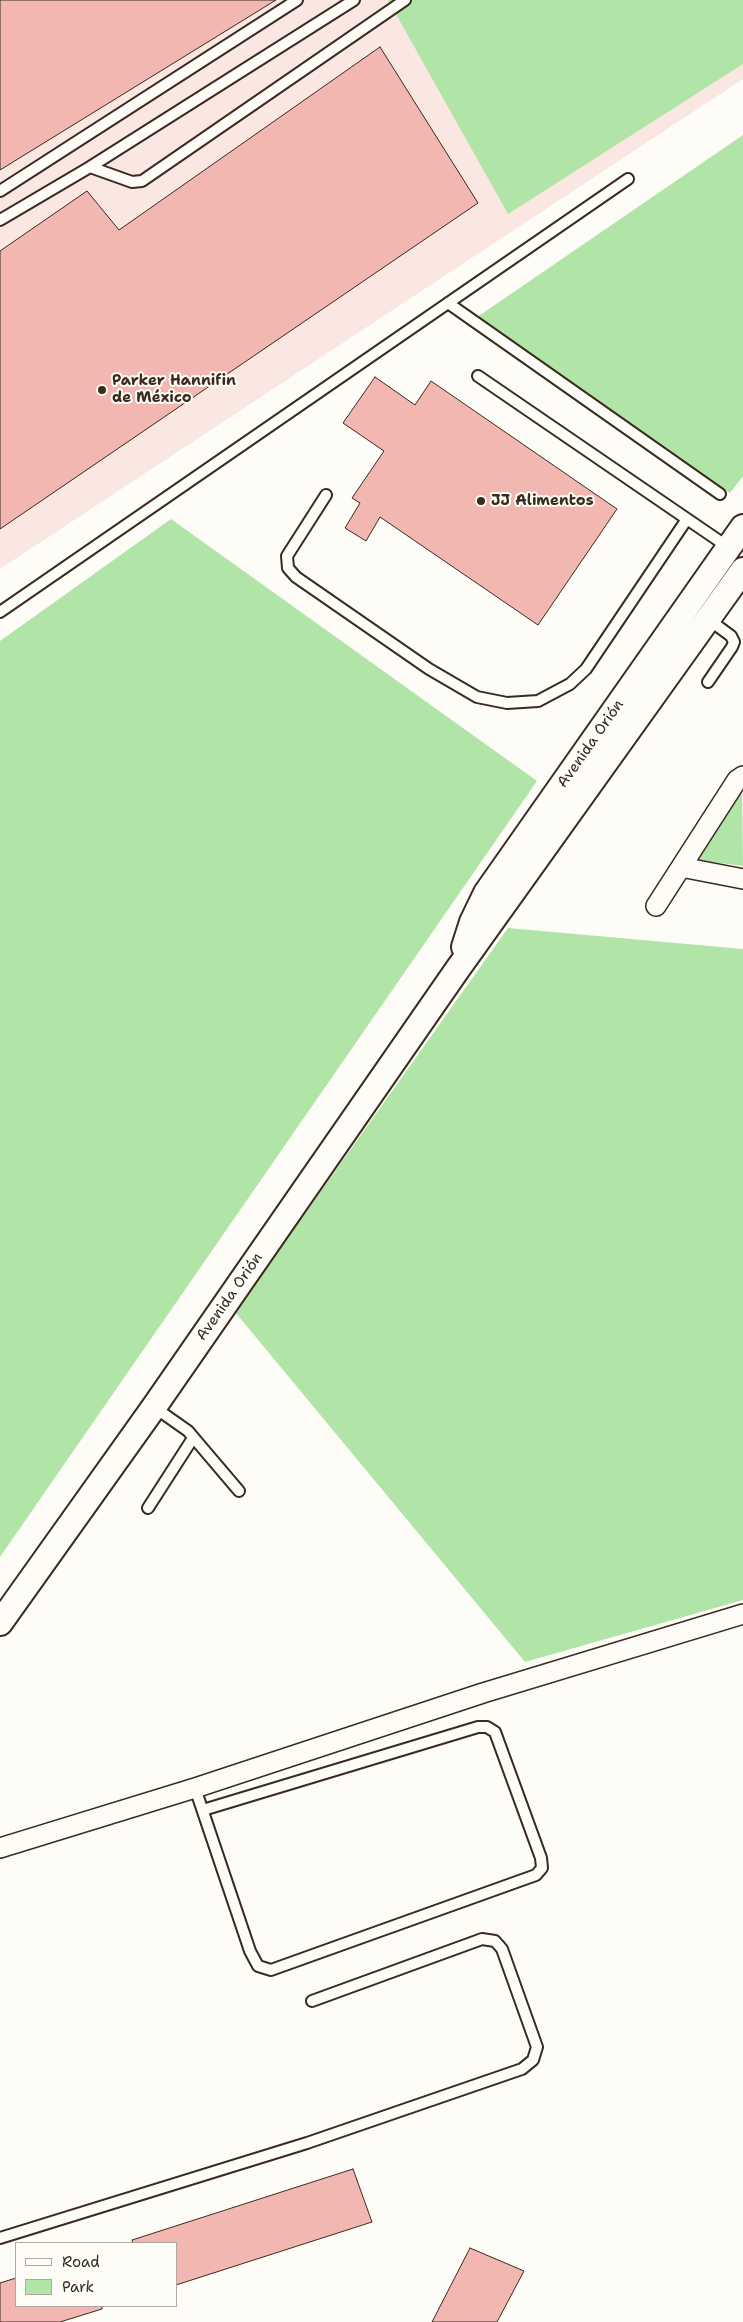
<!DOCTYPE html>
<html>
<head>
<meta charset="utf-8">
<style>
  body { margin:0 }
  #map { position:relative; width:743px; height:2322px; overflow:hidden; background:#fdfcf7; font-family:"Shantell Sans",sans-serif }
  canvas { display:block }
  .legend { position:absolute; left:15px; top:2242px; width:162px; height:65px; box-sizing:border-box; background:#fdfcf7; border:1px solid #afa8a0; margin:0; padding:6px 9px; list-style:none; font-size:15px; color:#3b2a1e }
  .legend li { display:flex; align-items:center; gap:10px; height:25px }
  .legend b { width:25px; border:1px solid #afa8a0 }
</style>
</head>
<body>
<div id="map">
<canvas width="743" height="2322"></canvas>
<ul class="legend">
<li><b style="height:6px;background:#fdfcf7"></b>Road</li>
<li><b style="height:14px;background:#b1e5a7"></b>Park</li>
</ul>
</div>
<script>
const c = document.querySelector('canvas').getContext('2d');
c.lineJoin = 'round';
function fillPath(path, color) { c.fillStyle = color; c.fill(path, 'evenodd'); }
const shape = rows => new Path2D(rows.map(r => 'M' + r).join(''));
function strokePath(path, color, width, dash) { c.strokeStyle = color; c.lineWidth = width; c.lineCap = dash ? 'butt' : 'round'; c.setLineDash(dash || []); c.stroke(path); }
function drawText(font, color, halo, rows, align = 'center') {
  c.font = font + ' "Shantell Sans",sans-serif'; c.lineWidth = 4; c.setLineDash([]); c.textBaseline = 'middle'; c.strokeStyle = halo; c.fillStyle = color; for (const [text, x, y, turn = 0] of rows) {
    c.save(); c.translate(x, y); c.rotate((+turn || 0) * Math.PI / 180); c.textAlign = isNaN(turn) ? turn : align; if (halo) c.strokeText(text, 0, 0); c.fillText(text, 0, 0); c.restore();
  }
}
fillPath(shape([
  [0,0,743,0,743,79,0,569]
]), '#fae7e2');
fillPath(shape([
  [388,0,743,0,743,64,508,214],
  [743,135,743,476,730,493,467,324],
  [171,519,537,781,0,1557,0,641],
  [742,789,743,866,697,860],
  [508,928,743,949,743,1600,525,1662,235,1312]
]), '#b1e5a7');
const building = shape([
  [0,0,276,0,0,170,0,0],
  [380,47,478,203,0,529,0,251,87,191,119,230,380,47],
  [375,377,415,405,431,381,617,509,538,625,380,517,366,541,345,528,360,503,352,498,384,451,343,423,375,377],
  [353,2169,372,2222,176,2285,176,2243,133,2243,132,2240,353,2169],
  [470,2248,524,2271,497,2322,432,2322,470,2248],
  [16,2278,16,2306,102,2306,102,2309,60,2322,0,2322,0,2283,16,2278]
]);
fillPath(building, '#f3b7b2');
strokePath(building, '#3b2a1e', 1);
const service = shape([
  [90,167,132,182,142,181,405,0],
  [0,191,297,0],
  [0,220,90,167,354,0],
  [448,303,720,494],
  [478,376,728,547],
  [326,495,287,556,288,568,296,577,429,669,477,697,507,703,538,701,570,684,586,669,687,519],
  [0,612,628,179],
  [708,619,731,636,734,642,732,647,708,682],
  [154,1407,188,1431,239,1491],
  [148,1508,193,1438],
  [195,1788,250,1951,258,1966,271,1970,536,1875,542,1868,541,1858,495,1732,487,1727,478,1727,203,1810],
  [0,2238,307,2143,522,2069,533,2060,537,2047,502,1949,495,1941,482,1939,312,2001]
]);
const minor = shape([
  [681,867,743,879],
  [656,906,737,780,743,776],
  [0,1848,195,1788,483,1693,743,1614]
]);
const tertiary = shape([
  [464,947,472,922,486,893,743,527],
  [0,1623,154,1407,457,970,743,570]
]);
strokePath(service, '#3b2a1e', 14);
strokePath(minor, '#3b2a1e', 22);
strokePath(tertiary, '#3b2a1e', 28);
strokePath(service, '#fdfcf7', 10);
strokePath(minor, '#fdfcf7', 19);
strokePath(tertiary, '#fdfcf7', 24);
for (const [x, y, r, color] of [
  [102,390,5,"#3b2a1e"],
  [481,501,5,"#3b2a1e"]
]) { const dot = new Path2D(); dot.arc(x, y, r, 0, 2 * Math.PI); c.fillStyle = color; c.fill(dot); strokePath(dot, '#fdfcf7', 2); }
drawText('bold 15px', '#3b2a1e', '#fdfcf7', [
  ["Parker Hannifin",112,381],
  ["de México",112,398],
  ["JJ Alimentos",491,501]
], 'left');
drawText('15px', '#3b2a1e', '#fdfcf7', [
  ["Avenida Orión",591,744,-55],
  ["Avenida Orión",230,1297,-55]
]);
</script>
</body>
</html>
